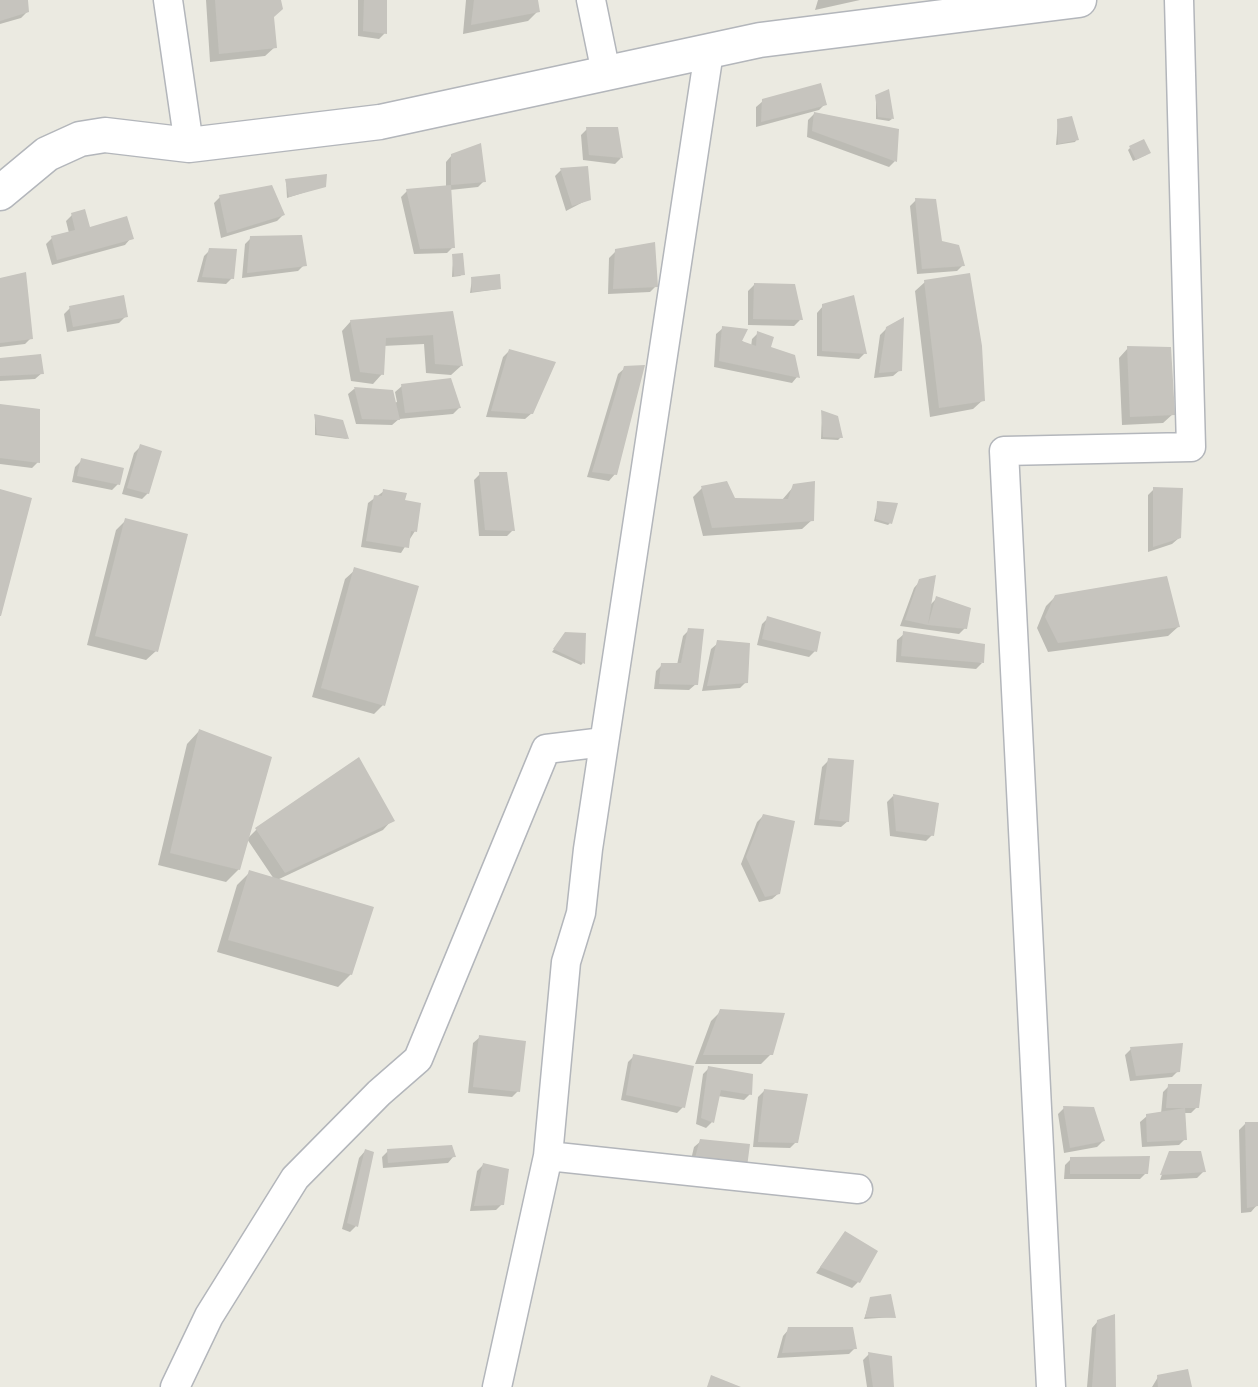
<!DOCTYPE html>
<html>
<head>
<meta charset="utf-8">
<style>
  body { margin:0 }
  canvas { display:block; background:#ebeae1 }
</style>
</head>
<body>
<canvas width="1258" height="1387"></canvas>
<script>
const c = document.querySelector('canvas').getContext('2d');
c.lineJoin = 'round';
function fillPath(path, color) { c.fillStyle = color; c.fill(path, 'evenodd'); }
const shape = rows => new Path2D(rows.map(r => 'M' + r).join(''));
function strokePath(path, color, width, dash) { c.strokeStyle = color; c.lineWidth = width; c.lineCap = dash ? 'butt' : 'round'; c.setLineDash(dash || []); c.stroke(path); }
fillPath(shape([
  [0,0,26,0,27,12,21,18,0,24],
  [206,0,279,0,272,17,275,47,265,56,210,62],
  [358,0,385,0,385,33,379,39,358,36],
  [466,0,536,0,537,12,528,21,463,34],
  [818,0,860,0,815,10],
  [876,96,892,119,889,121,876,119],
  [763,101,825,104,819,110,756,127,756,107],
  [814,114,895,161,889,167,807,137,808,120],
  [1058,121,1077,139,1075,142,1056,145],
  [587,129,621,158,615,164,583,160,581,135],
  [1130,148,1146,155,1133,161,1128,150],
  [452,155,484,181,478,187,450,190,453,247,447,253,414,254,401,197,407,191,446,188,446,162],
  [586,168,589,199,566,211,555,176,561,170],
  [286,181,324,186,287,198],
  [220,197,283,215,277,221,221,238,214,203],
  [916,200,941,243,963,265,957,271,917,274,910,206],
  [72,215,88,229,131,238,125,245,52,265,46,244,52,238,69,233,66,221],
  [251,238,304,265,298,271,242,278,245,244],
  [210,250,232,278,226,284,197,282,204,256],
  [616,251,656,286,650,292,608,294,609,258],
  [453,256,463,274,460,276,452,277],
  [472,279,499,289,470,293],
  [0,280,31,338,25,344,0,347],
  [925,282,983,400,973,409,930,417,915,291],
  [754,285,800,320,794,326,748,325,748,291],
  [823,306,865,353,859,359,817,356,817,313],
  [70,308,126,316,119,323,67,332,64,314],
  [452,314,461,366,451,375,426,373,424,344,383,346,382,374,373,384,351,381,342,331,351,321],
  [723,328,751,347,752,339,758,333,797,377,792,383,714,367,716,334],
  [887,328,900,370,893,376,874,378,880,335],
  [1128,348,1173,414,1163,423,1122,425,1119,358],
  [509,351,532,413,525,419,486,417,503,357],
  [0,360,42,373,35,379,0,381],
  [625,368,615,474,609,481,587,477,618,374],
  [402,386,459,408,453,414,399,419,392,425,356,424,348,394,354,389,391,392,394,403,397,402,395,392],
  [0,406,38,462,32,468,0,464],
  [822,412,841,437,838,440,821,439],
  [315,416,341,422,347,439,315,435],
  [140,447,148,493,142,499,122,494,134,453],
  [81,461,118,484,112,490,72,482,75,467],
  [480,474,513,530,507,536,479,536,474,480],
  [794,486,812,520,802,529,703,536,693,497,702,488,734,500,782,500],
  [1154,489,1179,538,1172,544,1148,552,1148,495],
  [384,491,403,502,415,531,401,553,361,547,368,503],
  [878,503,890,523,888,525,874,521],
  [126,520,156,651,146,660,87,645,116,530],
  [355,570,383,705,374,714,312,697,345,579],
  [920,581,929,606,936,599,965,628,959,634,900,626,914,588],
  [1056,596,1178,627,1168,636,1048,652,1037,628,1046,606],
  [768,618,815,651,809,657,757,645,762,624],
  [689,630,696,684,689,690,654,689,656,671,662,665,677,665,683,636],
  [904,634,982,663,976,669,896,662,897,640],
  [563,637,583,663,581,665,552,652],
  [718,643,746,682,740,688,702,691,711,649],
  [199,731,239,869,226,882,158,865,187,744],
  [829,760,848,821,841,827,814,825,822,767],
  [893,796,932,835,926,841,890,836,887,802],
  [763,816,779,893,772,899,759,902,741,864,757,822],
  [392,820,383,830,277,880,351,974,338,987,217,952,237,885,250,872,274,879,247,839,256,830],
  [721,1011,771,1054,761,1064,695,1064,711,1021],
  [480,1037,518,1091,512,1097,468,1093,473,1043],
  [1131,1049,1178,1071,1172,1077,1130,1081,1125,1055],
  [634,1056,683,1107,677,1113,621,1100,628,1062],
  [709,1068,750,1094,744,1100,718,1096,712,1122,706,1128,696,1124,703,1074],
  [1169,1086,1197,1107,1191,1113,1184,1113,1185,1139,1179,1145,1142,1147,1140,1122,1147,1116,1161,1114,1163,1092],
  [764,1091,796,1142,790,1148,753,1147,758,1097],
  [1064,1108,1103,1141,1097,1147,1064,1153,1058,1114],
  [1245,1124,1258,1124,1258,1195,1257,1205,1251,1212,1241,1213,1239,1130],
  [701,1141,747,1146,690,1164,694,1147],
  [365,1151,356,1226,350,1232,342,1229,359,1158],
  [388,1151,453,1157,448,1163,383,1168,382,1157],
  [1170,1153,1203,1172,1197,1178,1160,1180],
  [1071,1159,1146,1173,1140,1179,1064,1179,1065,1165],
  [483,1165,502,1204,496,1210,470,1211,477,1171],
  [845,1233,858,1282,852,1288,816,1273],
  [871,1299,894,1317,864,1319],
  [1098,1321,1114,1387,1087,1387,1092,1328],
  [789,1329,855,1348,849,1354,777,1358,783,1336],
  [869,1354,892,1387,867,1387,863,1360],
  [1158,1377,1190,1387,1152,1387]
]), '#0003');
fillPath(shape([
  [0,0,28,0,29,12,0,21],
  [215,0,281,0,283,9,274,17,277,48,219,54],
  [364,0,387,0,387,34,363,31],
  [474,0,538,0,540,12,471,25],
  [821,83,827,105,761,122,762,99],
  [889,89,894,119,878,117,875,95],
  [814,112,899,129,897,162,812,131],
  [1072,116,1079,140,1058,144,1057,119],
  [586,127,618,127,623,158,589,155],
  [1144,139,1151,153,1136,160,1129,146],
  [481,143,486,182,451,185,455,248,420,249,406,189,451,185,451,154],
  [588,166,591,200,572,206,560,168],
  [327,174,326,187,289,197,285,179],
  [272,185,285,215,227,233,219,195],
  [915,198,936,199,942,241,959,245,965,266,922,269],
  [85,209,90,227,127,216,134,239,57,260,51,236,75,230,71,213],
  [302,235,307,266,247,273,250,236],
  [655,242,658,287,613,289,615,249],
  [209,248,237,249,234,279,202,277],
  [463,253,465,275,454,276,452,254],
  [26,272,33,339,0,343,0,278],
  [970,273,982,346,985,401,939,408,924,280],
  [500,274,501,289,472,292,471,277],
  [754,283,795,284,803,320,753,319],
  [124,295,128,317,73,327,69,306],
  [854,295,867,354,822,351,822,304],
  [453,311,463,366,435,364,433,335,386,338,384,375,360,372,350,320],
  [904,317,902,371,879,373,886,327],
  [722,326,748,329,742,341,756,346,757,331,774,337,771,347,795,355,800,378,719,361],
  [1127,346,1171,347,1175,415,1130,417],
  [509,349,556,362,533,414,491,411],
  [41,354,44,374,0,376,0,358],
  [645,365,617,475,592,472,624,366],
  [451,378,461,408,405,413,401,384],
  [354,387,393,390,400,420,362,419],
  [0,404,40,409,40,463,0,458],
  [821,410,838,416,843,438,823,437],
  [314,414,343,420,349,439,317,434],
  [140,444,162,451,149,494,127,488],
  [81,458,124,468,120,485,77,476],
  [479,472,507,472,515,531,485,530],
  [727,481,735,498,788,499,793,484,815,481,814,521,712,528,701,486],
  [1153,487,1183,488,1181,538,1153,547],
  [0,489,32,498,1,616,0,616],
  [383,489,407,493,405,500,421,503,417,532,411,531,409,548,366,541,374,495,382,496],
  [877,501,898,503,892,524,876,519],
  [125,518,188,534,158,652,95,636],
  [354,567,419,586,385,706,321,688],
  [936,575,928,625,936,596,971,608,967,629,928,625,905,620,919,579],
  [1167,576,1180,627,1058,643,1045,617,1055,595],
  [767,616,821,632,817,652,762,639],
  [688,628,704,629,698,685,659,684,661,663,681,663],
  [903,631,985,644,984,663,901,656],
  [565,632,586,633,585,664,553,649],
  [717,640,750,643,748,683,707,686],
  [199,729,272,757,240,870,170,853],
  [359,757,395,821,285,873,255,828],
  [828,758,854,760,849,822,819,819],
  [893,794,939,803,934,836,896,831],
  [763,814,795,821,780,894,765,897,746,857],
  [249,870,374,907,352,975,228,940],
  [720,1009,785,1013,773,1055,703,1055],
  [479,1035,526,1041,520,1092,473,1087],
  [1183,1043,1180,1072,1136,1076,1130,1047],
  [633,1054,694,1066,685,1108,626,1095],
  [708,1066,753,1074,752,1095,721,1090,714,1123,701,1118],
  [1168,1084,1202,1084,1199,1108,1185,1108,1187,1140,1147,1142,1146,1114,1185,1108,1166,1108],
  [764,1089,808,1094,798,1143,758,1142],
  [1063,1106,1094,1107,1105,1141,1070,1148],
  [1245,1122,1258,1122,1258,1206,1247,1208],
  [700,1139,750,1144,747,1167,695,1158],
  [452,1145,456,1157,388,1163,387,1149],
  [365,1149,374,1152,358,1227,347,1223],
  [1169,1151,1201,1151,1206,1172,1160,1175],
  [1150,1156,1148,1174,1070,1174,1070,1157],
  [483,1163,509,1169,504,1205,474,1206],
  [845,1231,878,1251,860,1283,820,1267],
  [891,1294,896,1318,865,1317,870,1297],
  [1115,1314,1116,1387,1092,1387,1097,1320],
  [788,1327,853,1327,857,1349,782,1353],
  [868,1352,892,1356,894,1387,873,1387],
  [1188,1369,1192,1387,1158,1387,1157,1375],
  [711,1375,741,1387,707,1387]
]), '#c6c4be');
const minor = shape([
  [168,0,189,145],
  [591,0,606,73],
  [548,1156,858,1189],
  [175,1387,209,1316,295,1178,379,1093,418,1059,546,749,604,742],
  [497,1387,548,1156,566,962,581,913,588,849,709,52],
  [1051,1387,1004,451,1191,447,1179,0]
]);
const tertiary = shape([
  [0,193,47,154,80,139,105,135,189,145,380,122,760,40,1079,0]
]);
strokePath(minor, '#b3b6bb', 31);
strokePath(tertiary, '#b3b6bb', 37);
strokePath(minor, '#fff', 28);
strokePath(tertiary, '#fff', 34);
</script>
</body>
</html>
